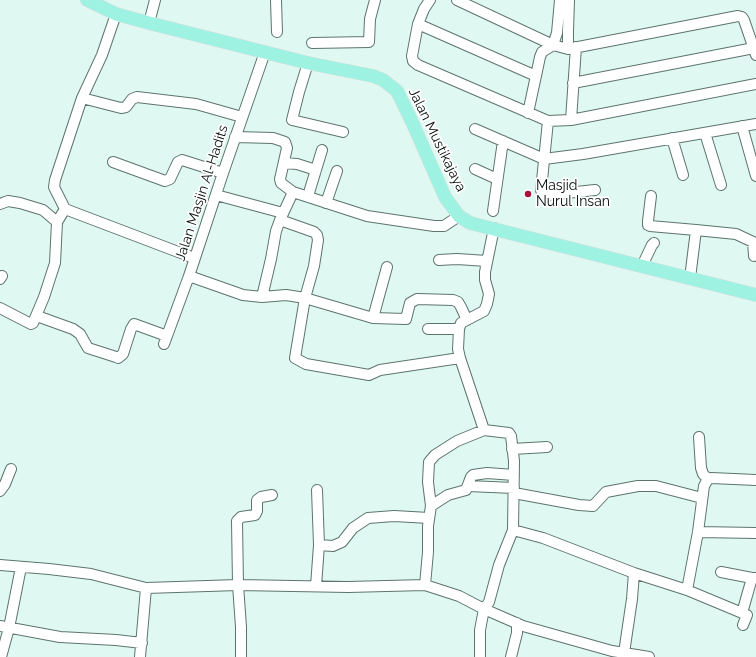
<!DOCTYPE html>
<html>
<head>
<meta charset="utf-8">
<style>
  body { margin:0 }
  canvas { display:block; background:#dff9f2 }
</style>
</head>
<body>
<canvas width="756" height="657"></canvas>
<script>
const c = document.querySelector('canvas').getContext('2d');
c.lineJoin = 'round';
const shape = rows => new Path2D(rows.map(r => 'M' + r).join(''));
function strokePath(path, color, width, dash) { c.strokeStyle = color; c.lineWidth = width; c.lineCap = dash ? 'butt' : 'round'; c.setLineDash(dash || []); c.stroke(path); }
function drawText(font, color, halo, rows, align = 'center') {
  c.font = font + ' Raleway,sans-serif'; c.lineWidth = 3.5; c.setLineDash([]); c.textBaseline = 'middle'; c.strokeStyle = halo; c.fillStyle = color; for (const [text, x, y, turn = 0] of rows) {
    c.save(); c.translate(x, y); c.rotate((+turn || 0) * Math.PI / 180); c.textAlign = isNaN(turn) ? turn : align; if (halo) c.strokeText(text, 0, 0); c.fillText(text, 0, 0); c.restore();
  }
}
const minor = shape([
  [276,0,277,32],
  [430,0,424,9,418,24,412,56,413,61,418,65,548,121,571,120,756,84],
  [457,0,553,45,568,49,738,16,742,17,744,20,756,55],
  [116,14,102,55,82,98,55,180,54,187,65,209,194,258],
  [149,23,155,0],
  [418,24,536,76],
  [312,43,369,42,370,19,375,0],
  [568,49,568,31,569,0],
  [265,52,223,173,189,276,243,295,262,297,286,295,305,298,373,318,406,319,410,303,417,299,453,300,458,302,461,307,467,320],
  [308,63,299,92,292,120,343,132],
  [573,83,754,48],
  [82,98,121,108,126,107,132,99,137,97,196,104,242,117],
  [528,113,540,57,542,52,553,45,557,33,560,0],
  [571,120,576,47],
  [548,121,541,190,542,193,548,195,595,190],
  [742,126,756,176],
  [475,129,544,159,583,154,756,124],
  [705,133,721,185],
  [235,137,273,138,285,142,287,148,280,179,281,183,293,192],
  [672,138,683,175],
  [113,162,165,181,170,179,178,162,182,160,223,173],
  [284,163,297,164,316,170],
  [475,169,497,179],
  [216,195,283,213],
  [308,196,322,150],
  [651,196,648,221,648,225,650,226,696,230],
  [326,203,337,171],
  [0,204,8,201,20,203,43,210,57,222],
  [493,211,503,141],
  [280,220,314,232,317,235,318,240,314,266,305,298,295,358,306,364,369,375,380,370,460,358],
  [439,260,457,259,487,261],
  [642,266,652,245,654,243],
  [690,278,696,230,736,234,753,242,754,256],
  [0,279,2,276],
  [262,297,271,259,276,231,280,220,293,192,367,216,434,226,444,226,459,216],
  [0,308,31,324,33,323,44,297,55,263,57,222,65,209],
  [37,316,73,329,80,334,88,348,116,357,118,358,123,354,131,329,134,324,167,336],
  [373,318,387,267],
  [428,329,459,329],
  [164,344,189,276],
  [699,437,701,468,703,474,708,479],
  [512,449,547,447],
  [468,486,514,488],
  [0,491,5,484,11,469],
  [514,493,579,505,593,506,606,492,638,486,656,486,702,498],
  [431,506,448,495,466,490,471,477,473,475,487,473,514,475],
  [513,530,543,538,634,573],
  [698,532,756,533],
  [319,545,333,546,342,542,353,528,368,518,394,516,429,518],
  [0,565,49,569,91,574,146,588,238,585,348,587,425,585,459,596,484,609,523,626,612,651,649,657],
  [721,572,752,578],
  [425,585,428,552,428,526,431,506,428,482,429,462,435,455,457,441,484,430],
  [316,586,319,545,317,490],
  [687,590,698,532,704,486,708,479,711,478,756,480],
  [742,613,752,578,756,578],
  [0,626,60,637,116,640,142,643],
  [624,653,632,599,634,573,687,590,747,615,743,625],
  [1,657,9,628,21,567],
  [140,657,146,588],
  [241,657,241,627,238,585,237,521,241,517,255,515,257,511,257,500,261,497,272,495],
  [480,657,480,630,484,609,489,602,499,565,513,530,514,461,511,436,509,433,484,430,460,358,458,349,459,329,461,323,484,311,487,304,489,294,485,280,485,272,494,228],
  [511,657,517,633,517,623]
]);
const major = shape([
  [87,0,116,14,149,23,308,63,373,76,383,80,397,91,400,97,413,124,445,197,459,216,470,223,756,295]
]);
strokePath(minor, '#5d746e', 12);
strokePath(major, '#dcdddd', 14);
strokePath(minor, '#fff', 10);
strokePath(major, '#9ef2e2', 13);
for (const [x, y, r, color] of [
  [528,194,4,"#a91238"]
]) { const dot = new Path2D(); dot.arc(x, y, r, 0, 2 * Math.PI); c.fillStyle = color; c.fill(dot); strokePath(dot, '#fff', 1.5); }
drawText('14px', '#050e0b', '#fff', [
  ["Jalan Mustikajaya",437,140,64],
  ["Jalan Masjin Al-Hadits",202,193,-72]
]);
drawText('14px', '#050e0b', '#fff', [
  ["Masjid",536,186],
  ["Nurul Insan",536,202]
], 'left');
</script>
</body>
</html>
